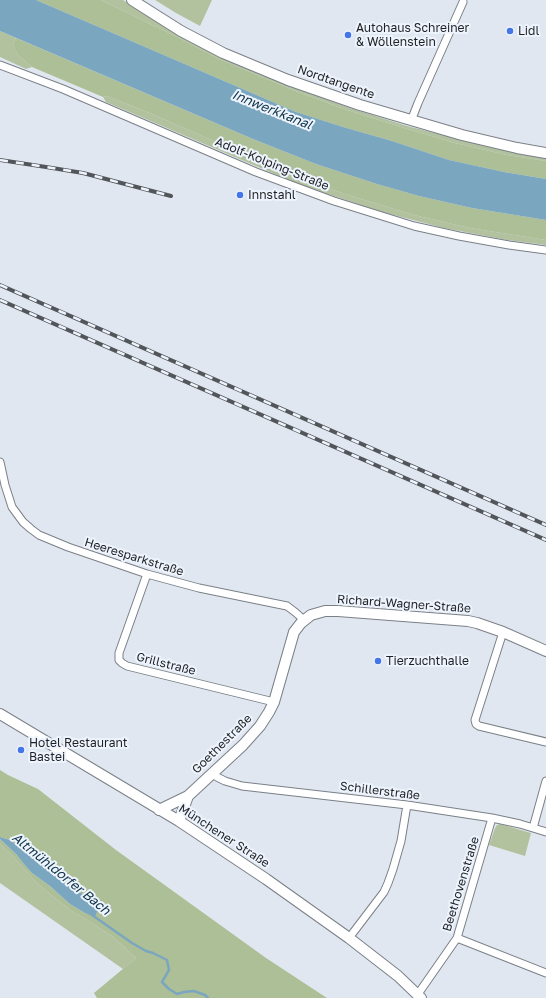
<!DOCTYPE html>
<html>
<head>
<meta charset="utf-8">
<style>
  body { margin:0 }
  canvas { display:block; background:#e1e7f0 }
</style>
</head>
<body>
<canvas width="546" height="998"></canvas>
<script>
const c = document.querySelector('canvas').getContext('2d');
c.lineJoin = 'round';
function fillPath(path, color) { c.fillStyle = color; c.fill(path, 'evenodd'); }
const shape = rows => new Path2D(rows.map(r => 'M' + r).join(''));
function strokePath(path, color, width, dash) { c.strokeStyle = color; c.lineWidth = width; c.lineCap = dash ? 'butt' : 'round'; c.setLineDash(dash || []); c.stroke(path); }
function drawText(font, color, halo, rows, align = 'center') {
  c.font = font + ' "Golos Text",sans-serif'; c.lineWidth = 4; c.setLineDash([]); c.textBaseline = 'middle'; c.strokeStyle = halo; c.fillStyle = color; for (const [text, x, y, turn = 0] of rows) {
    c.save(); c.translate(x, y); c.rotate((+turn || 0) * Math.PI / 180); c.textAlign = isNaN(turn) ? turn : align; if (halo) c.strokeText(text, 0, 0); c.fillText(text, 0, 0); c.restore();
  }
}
fillPath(shape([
  [101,0,123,0,181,36,282,82,347,107,407,126,470,142,523,154,546,157,546,161,507,155,455,143,404,128,344,109,298,92,221,60,177,37],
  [155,0,212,0,200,26,176,13],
  [0,31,16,38,13,44,18,55,32,67,26,69,0,57],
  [107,96,152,114,283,171,324,187,361,199,414,215,470,228,546,240,546,245,507,240,444,228,382,212,298,184,106,102,103,97],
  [500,824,531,833,525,856,489,845,495,828,497,825],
  [0,844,14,857,35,881,50,894,73,912,84,918,112,936,136,958,123,969,0,883]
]), '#b2c29f');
fillPath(shape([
  [36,0,101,0,177,37,221,60,298,92,344,109,404,128,455,143,507,155,546,161,546,179,504,172,449,160,392,141,343,127,296,112],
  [16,38,253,139,316,164,377,184,419,196,472,208,546,220,546,240,470,228,414,215,361,199,324,187,283,171,246,155,152,114,107,96,103,97,32,67,18,55,15,49,13,44],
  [0,770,8,775,38,789,116,850,266,958,327,998,97,998,94,993,136,958,112,936,84,918,73,912,50,894,35,881,14,857,0,844,0,839,17,855,23,863,32,873,50,886,70,904,85,913,95,916,98,910,97,903,70,886,10,840,0,837]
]), '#adbf96');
fillPath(shape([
  [0,0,36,0,296,112,343,127,392,141,449,160,504,172,546,179,546,220,472,208,419,196,377,184,316,164,253,139,0,31],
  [0,837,10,840,70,886,97,903,98,910,95,917,85,913,70,904,50,886,32,873,23,863,17,855,0,839]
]), '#7aa6bf');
strokePath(shape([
  [92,915,132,943,146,951,153,953,167,960,169,970,162,982,169,989,177,994,184,992,194,991,205,995,208,998]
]), '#7aa6bf', 2.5);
const street = shape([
  [0,65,63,89,256,172,334,201,414,226,459,236,509,245,546,250],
  [411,121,418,103,463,2],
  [0,462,5,485,12,507,23,522,31,529,39,535,68,547,147,574,199,588,287,606,295,612,304,620],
  [147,574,119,653,119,660,122,663,127,666,274,702],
  [503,632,475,720,476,724,479,726,546,742],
  [212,774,217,777,225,781,242,786,407,805,492,818,520,824,546,832],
  [533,828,546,781],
  [349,938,384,892,388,883,393,869,401,841,407,805],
  [457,938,546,973],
  [418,994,457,938,492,818]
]);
const secondary = shape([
  [132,0,181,31,223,53,288,80,360,105,462,135,517,148,546,153],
  [0,714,179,821,266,879,349,938,398,976,421,998],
  [159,810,188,796,243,745,260,726,269,712,274,702,294,632,301,623,311,615,325,611,338,611,468,621,477,623,503,632,546,651],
  [179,821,188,796]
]);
strokePath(street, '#7b8088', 9);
strokePath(secondary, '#7b8088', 12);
strokePath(street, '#fff', 7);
strokePath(secondary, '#fff', 10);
const rail = shape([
  [0,160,46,167,83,173,171,196],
  [0,285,546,525],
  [0,300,546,540]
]);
strokePath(rail, '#525559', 4);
strokePath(rail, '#eef4fd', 2.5, [8]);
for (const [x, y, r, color] of [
  [510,31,4,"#4576e8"],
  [348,35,4,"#4576e8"],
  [240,195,4,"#4576e8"],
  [378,661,4,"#4576e8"],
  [21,750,4,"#4576e8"]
]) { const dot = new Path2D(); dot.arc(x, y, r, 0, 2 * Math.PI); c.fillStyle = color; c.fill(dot); strokePath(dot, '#eef4fd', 1.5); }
drawText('12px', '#1e2023', '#eef4fd', [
  ["Autohaus Schreiner",356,28],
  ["& Wöllenstein",356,42],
  ["Lidl",518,31],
  ["Innstahl",248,195],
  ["Tierzuchthalle",386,661],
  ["Hotel Restaurant",29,743],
  ["Bastei",29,757]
], 'left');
drawText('12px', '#1e2023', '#eef4fd', [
  ["Nordtangente",336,82,19],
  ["Adolf-Kolping-Straße",272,164,22],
  ["Heeresparkstraße",134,557,17],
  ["Richard-Wagner-Straße",404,604,4],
  ["Grillstraße",166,664,14],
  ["Goethestraße",222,744,-45],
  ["Schillerstraße",380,791,7],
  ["Münchener Straße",224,836,33],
  ["Beethovenstraße",461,884,-73]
]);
drawText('italic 13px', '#0d3347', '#eef4fd', [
  ["Innwerkkanal",272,110,22],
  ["Altmühldorfer Bach",61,874,39]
]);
</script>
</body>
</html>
